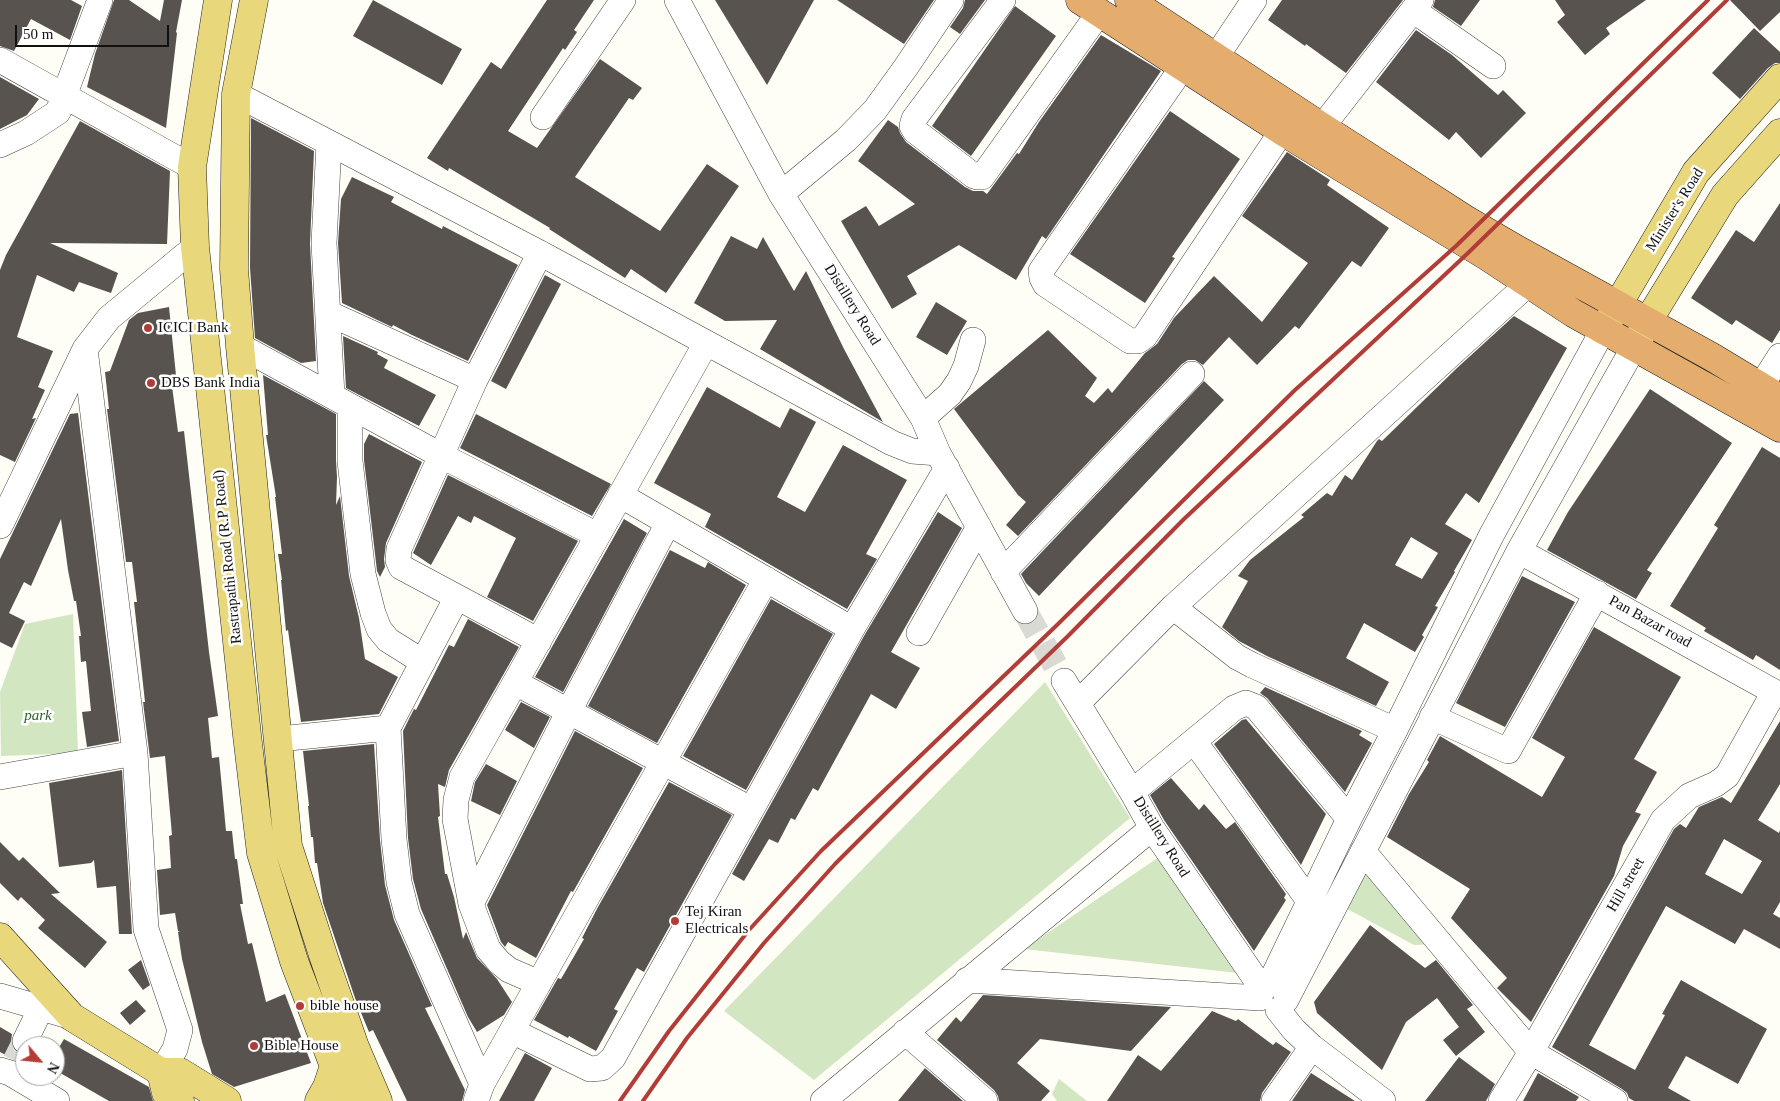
<!DOCTYPE html>
<html>
<head>
<meta charset="utf-8">
<style>
  body { margin:0 }
  #map { position:relative; width:1780px; height:1101px; overflow:hidden; background:#fefdf6; font-family:"Times New Roman",serif }
  canvas { display:block }
  .north { position:absolute; left:15px; top:1036px; width:50px; height:50px; box-sizing:border-box; background:#fff; border:1px solid #a0a0a0; border-radius:50%; rotate:118deg; font-size:14px; font-weight:700; line-height:20px; text-align:center; color:#111 }
  .north::after { content:''; display:block; margin:auto; width:18px; height:22px; background:#b23c38; clip-path:polygon(50% 0,100% 100%,50% 72%,0 100%) }
  .scale { position:absolute; left:15px; top:25px; width:154px; height:22px; box-sizing:border-box; border:2px solid #111; border-top:0; padding-left:6px; font-size:15px; line-height:18px; white-space:nowrap; color:#111; -webkit-text-stroke:4px #fff; paint-order:stroke }
</style>
</head>
<body>
<div id="map">
<canvas width="1780" height="1101"></canvas>
<div class="north">N</div>
<div class="scale">50 m</div>
</div>
<script>
const c = document.querySelector('canvas').getContext('2d');
c.lineJoin = 'round';
function fillPath(path, color) { c.fillStyle = color; c.fill(path, 'evenodd'); }
const shape = rows => new Path2D(rows.map(r => 'M' + r).join(''));
function strokePath(path, color, width, dash) { c.strokeStyle = color; c.lineWidth = width; c.lineCap = dash ? 'butt' : 'round'; c.setLineDash(dash || []); c.stroke(path); }
function drawText(font, color, halo, rows, align = 'center') {
  c.font = font + ' "Times New Roman",serif'; c.lineWidth = 5; c.setLineDash([]); c.textBaseline = 'middle'; c.strokeStyle = halo; c.fillStyle = color; for (const [text, x, y, turn = 0] of rows) {
    c.save(); c.translate(x, y); c.rotate((+turn || 0) * Math.PI / 180); c.textAlign = isNaN(turn) ? turn : align; if (halo) c.strokeText(text, 0, 0); c.fillText(text, 0, 0); c.restore();
  }
}
fillPath(shape([
  [73,614,78,753,1,756,0,692,25,624],
  [1045,682,1130,818,814,1080,724,1011],
  [1159,857,1238,973,1024,949],
  [1366,859,1443,944,1414,945,1340,905],
  [1059,1079,1087,1101,1057,1101,1052,1094]
]), '#d2e6c2');
fillPath(shape([
  [0,0,71,0,82,6,70,40,31,19,14,51,0,46],
  [114,0,129,0,160,21,164,0,182,0,176,32,177,33,166,128,87,87,95,54],
  [373,0,462,49,442,85,353,36],
  [547,0,594,0,574,30,577,32,565,50,563,48,508,131,537,148,600,59,642,88,633,100,629,98,575,177,660,231,707,164,739,186,666,293,631,269,625,278,549,229,550,228,449,168,448,171,427,158,491,62,501,69],
  [715,0,814,0,767,85],
  [837,0,934,0,904,44],
  [965,0,985,0,960,34,950,27,963,8],
  [1282,0,1403,0,1346,73,1306,44,1305,46,1268,20],
  [1435,0,1480,0,1461,26,1433,7],
  [1555,0,1646,0,1606,28,1610,34,1585,55,1557,22,1565,15],
  [1730,0,1780,0,1780,12,1760,31],
  [1015,6,1056,36,971,156,932,126],
  [1754,28,1780,52,1780,63,1775,63,1768,68,1740,99,1712,73],
  [1416,30,1452,55,1498,95,1503,90,1526,113,1481,158,1456,132,1449,140,1376,82],
  [1101,35,1161,71,1046,239,1042,236,1016,280,959,245,907,276,917,294,892,309,841,221,866,206,879,226,915,204,858,161,888,120,898,127,900,133,906,142,965,187,973,191,983,191,987,194,1017,153,1019,154,1039,122],
  [0,77,39,99,27,115,0,129],
  [1170,111,1240,159,1172,257,1175,258,1145,303,1070,254],
  [251,118,314,151,310,244,316,361,301,363,255,338,250,268],
  [80,121,170,171,167,244,50,243,118,273,111,293,79,282,74,292,37,275,17,337,53,351,38,387,45,390,32,419,36,418,15,462,0,455,0,270,6,255],
  [1287,152,1330,180,1327,185,1389,228,1361,267,1352,261,1299,329,1295,326,1257,365,1229,337,1203,365,1195,360,1188,360,1182,364,1018,536,1006,525,1026,502,1018,495,954,409,1048,330,1097,378,1085,396,1094,403,1108,388,1112,393,1145,353,1157,344,1174,318,1214,276,1262,322,1308,263,1242,216],
  [352,177,394,197,391,202,442,229,443,226,518,265,468,361,412,335,393,325,392,327,342,303,338,243,341,199],
  [1780,203,1780,330,1772,343,1736,320,1732,325,1691,298,1736,230,1754,242],
  [731,236,757,249,763,237,794,291,806,271,844,349,883,422,760,349,777,320,725,321,694,303],
  [545,275,561,284,506,389,491,381],
  [936,302,967,321,947,355,916,337],
  [169,307,177,385,172,386,178,432,184,431,209,652,218,716,208,718,212,758,219,757,226,831,232,831,235,859,237,859,243,904,240,904,248,944,252,943,266,1002,285,994,311,1063,234,1087,212,1074,202,1042,182,959,178,932,180,931,178,931,175,913,160,915,157,870,171,868,169,836,172,835,165,756,150,758,143,702,145,702,134,602,137,602,132,562,126,562,107,409,109,409,105,372,110,371,129,320,138,313],
  [1514,316,1567,348,1479,503,1466,493,1445,524,1472,540,1454,571,1455,572,1435,606,1438,607,1422,635,1424,637,1415,652,1364,623,1346,658,1389,682,1376,706,1267,656,1239,641,1222,627,1248,581,1238,576,1250,560,1304,517,1301,515,1327,493,1332,496,1345,475,1352,480,1377,441,1379,439,1382,441,1457,368],
  [1411,537,1438,553,1422,579,1395,565],
  [343,336,378,352,377,354,388,360,384,368,436,395,419,426,346,388],
  [263,375,336,414,336,461,337,477,336,505,340,496,349,576,359,618,365,659,398,677,379,714,301,722,288,630,286,631,281,580,282,580,278,554,282,554,275,497,276,497,266,435,268,435],
  [1204,381,1224,400,1039,596,1026,583,1021,574],
  [707,387,780,428,790,408,816,422,777,497,805,512,843,445,907,480,866,554,877,559,847,609,705,527,711,514,654,483],
  [1650,389,1732,443,1647,570,1652,573,1636,599,1547,550,1568,512],
  [78,413,119,741,87,747,82,712,91,711,86,661,81,662,79,636,81,636,76,601,74,601,68,570,61,519,31,586,24,582,9,613,25,621,12,648,0,642,0,559,70,414],
  [476,414,611,484,592,516,460,448],
  [369,434,422,462,386,543,384,559,385,567,380,577,377,571,364,460,364,444],
  [1762,447,1780,458,1780,670,1756,655,1753,660,1704,631,1706,628,1670,606,1718,528,1714,525],
  [448,475,578,541,533,621,487,597,516,538,474,516,471,523,458,516,431,565,413,553],
  [938,512,962,528,891,652,920,668,896,709,871,694,818,791,813,788,795,820,791,818,778,843,769,839,744,881,732,874,864,636],
  [624,519,647,533,563,692,535,677],
  [670,550,705,568,708,562,746,585,657,743,588,706],
  [1522,576,1575,602,1505,727,1456,703],
  [771,599,833,634,746,790,683,756],
  [468,619,519,647,449,770,445,787,438,784,440,816,438,817,445,874,447,874,454,897,463,939,466,932,477,958,497,979,512,1002,504,1015,477,1032,468,1017,421,909,413,879,408,838,403,731,414,709,416,710,449,645,454,647],
  [1594,627,1681,677,1634,759,1657,772,1635,812,1641,814,1623,846,1614,876,1531,1022,1497,988,1507,978,1451,918,1470,889,1387,837,1409,794,1429,762,1427,760,1440,736,1542,797,1565,757,1532,738],
  [1265,687,1362,731,1359,735,1372,743,1345,792,1267,698,1260,693],
  [521,702,550,717,534,748,505,730],
  [1246,719,1326,814,1301,865,1214,744,1242,720],
  [1780,721,1780,784,1758,820,1779,833,1780,830,1780,902,1773,914,1780,918,1780,949,1744,929,1735,944,1666,906,1589,1045,1635,1070,1665,1015,1662,1014,1681,980,1767,1029,1738,1084,1686,1056,1668,1088,1691,1101,1634,1101,1629,1098,1627,1093,1622,1089,1552,1047,1674,829,1680,824,1686,828,1699,807,1722,797,1731,803],
  [1724,839,1762,861,1742,894,1705,874],
  [575,731,643,768,573,892,571,891,536,958,508,942,505,947,501,942,487,905],
  [374,744,380,840,385,885,394,920,432,1006,425,1008,465,1090,462,1101,407,1101,373,1030,369,1032,355,998,323,903,317,863,315,863,313,837,311,837,308,806,309,806,303,751],
  [486,764,517,781,500,815,471,801,475,782],
  [122,770,132,934,119,934,116,886,97,888,94,860,91,863,59,867,49,783],
  [1171,778,1199,810,1204,804,1226,829,1235,822,1286,894,1284,898,1286,900,1254,951,1164,820,1150,795],
  [669,782,732,815,644,972,637,968,614,1009,618,1011,596,1051,569,1036,568,1038,534,1020,558,978,561,979,584,939,582,938,598,907],
  [0,842,19,861,23,857,60,893,51,894,107,942,85,968,38,928,45,920,21,897,18,901,0,883],
  [1370,925,1425,968,1436,960,1473,1005,1467,1009,1485,1032,1456,1056,1443,1040,1459,1027,1437,998,1406,1022,1382,1070,1317,1013,1314,1002],
  [141,960,150,985,143,990,128,970],
  [983,995,1171,1007,1131,1051,1040,1039,1017,1063,1050,1091,1041,1101,999,1101,998,1096,994,1090,937,1040,956,1017,961,1022],
  [136,1000,146,1011,130,1025,120,1013],
  [1212,1011,1236,1021,1238,1019,1273,1045,1276,1042,1291,1052,1262,1093,1260,1101,1107,1101,1138,1055,1161,1071],
  [0,1027,12,1034,11,1042,13,1049,18,1054,25,1055,25,1065,0,1052],
  [64,1039,149,1087,153,1101,109,1101,55,1070,55,1054],
  [525,1053,552,1068,534,1101,499,1101],
  [1459,1057,1495,1084,1486,1101,1425,1101],
  [925,1068,963,1101,898,1101],
  [1311,1073,1355,1101,1292,1101],
  [1538,1073,1579,1097,1576,1101,1523,1101]
]), '#58534e');
strokePath(shape([
  [1025,611,1064,681],
  [15,1061,25,1041]
]), '#dadad4', 25, [25, 12]);
const minor = shape([
  [677,0,781,194,923,418,938,453,1025,611],
  [1003,0,914,119,912,126,915,131,974,176,977,177,982,177,1099,13],
  [1413,10,1493,66],
  [1216,57,1254,0],
  [0,60,192,167],
  [1182,68,1041,271,1042,278,1045,284,1130,341,1138,341,1145,336,1282,131],
  [236,94,540,253,892,443,912,451,938,453],
  [543,117,623,0],
  [1322,127,1421,0],
  [329,143,324,243,332,396],
  [0,145,26,133,58,112,100,0],
  [781,194,846,140,875,110,906,67,951,0],
  [328,313,475,380],
  [240,346,442,456,597,535],
  [85,349,135,753,146,929,180,1030,175,1049,161,1072],
  [1761,386,1780,356],
  [350,406,350,461,363,574,373,613,379,629,388,640,423,662],
  [923,418,950,394,959,381,966,366,973,340],
  [620,495,852,629],
  [0,526,85,349,109,318,195,247],
  [1519,551,1780,695],
  [1003,572,1192,374],
  [457,597,388,728,394,839,399,882,407,914,482,1084],
  [1173,607,1237,657,1252,665,1395,730],
  [919,633,979,527],
  [539,641,401,567,398,560,399,549,475,380,540,253],
  [1064,681,1132,792,1152,828,1263,990],
  [516,683,750,809],
  [1078,703,1173,607,1528,284],
  [1432,717,1508,751,1597,593],
  [279,739,388,728],
  [1194,741,1309,901,1321,906],
  [0,777,135,753],
  [1132,792,1234,708,1246,703,1256,707,1349,819],
  [1363,851,1531,1052,1615,1101],
  [471,904,569,711,668,523],
  [967,980,1260,998],
  [539,983,509,970,499,962,488,949,471,904,455,819,456,800,462,777,706,343],
  [1269,985,1349,819,1395,730,1491,536,1603,330],
  [0,996,72,1017],
  [1286,1000,1519,551,1634,347],
  [1278,1010,1294,1030,1312,1047,1383,1101],
  [512,1031,590,1069,602,1068,613,1058,852,629,947,468],
  [905,1032,985,1101],
  [25,1041,41,1008],
  [0,1070,10,1073,57,1101],
  [476,1101,482,1084,766,579],
  [823,1101,1152,828],
  [1274,1101,1312,1047],
  [1501,1101,1531,1052,1663,820,1689,796,1716,784,1727,776,1774,692]
]);
const major = shape([
  [218,0,192,167,195,247,247,735,261,853,294,961,334,1066,349,1101],
  [254,0,236,94,234,269,240,346,288,846,324,958,355,1047,378,1101],
  [1603,330,1696,172,1780,78],
  [1636,343,1648,321,1725,195,1780,133],
  [0,937,72,1017,161,1072,180,1072,227,1101],
  [161,1072,166,1093,180,1101],
  [319,1101,327,1087,334,1066]
]);
const highway = shape([
  [1080,0,1282,131,1488,257,1573,313,1780,428],
  [1129,0,1322,127,1465,219,1518,250,1712,357,1780,398]
]);
strokePath(minor, '#444', 26);
strokePath(major, '#222', 29);
strokePath(highway, '#222', 29);
strokePath(minor, '#fff', 25);
strokePath(major, '#e9d77b', 28);
strokePath(highway, '#e4ad6e', 28);
strokePath(shape([
  [620,1101,669,1031,749,930,821,851,1057,625,1295,390,1456,246,1708,0],
  [643,1101,687,1038,764,943,835,864,927,772,1067,637,1184,519,1468,253,1727,0]
]), '#b23c38', 4);
for (const [x, y, r, color] of [
  [148,328,5,"#b23c38"],
  [151,383,5,"#b23c38"],
  [675,921,5,"#b23c38"],
  [300,1006,5,"#b23c38"],
  [254,1046,5,"#b23c38"]
]) { const dot = new Path2D(); dot.arc(x, y, r, 0, 2 * Math.PI); c.fillStyle = color; c.fill(dot); strokePath(dot, '#fff', 2); }
drawText('15px', '#111', '#fff', [
  ["Minister's Road",1675,210,-58],
  ["Distillery Road",852,305,58],
  ["Rastrapathi Road (R.P Road)",228,557,-96],
  ["Pan Bazar road",1650,622,29],
  ["Distillery Road",1161,837,58],
  ["Hill street",1626,885,-60]
]);
drawText('15px', '#111', '#fff', [
  ["ICICI Bank",158,328],
  ["DBS Bank India",161,383],
  ["Tej Kiran",685,912],
  ["Electricals",685,929],
  ["bible house",310,1006],
  ["Bible House",264,1046]
], 'left');
drawText('italic 15px', '#2f6228', '#fff', [
  ["park",38,716]
]);
</script>
</body>
</html>
